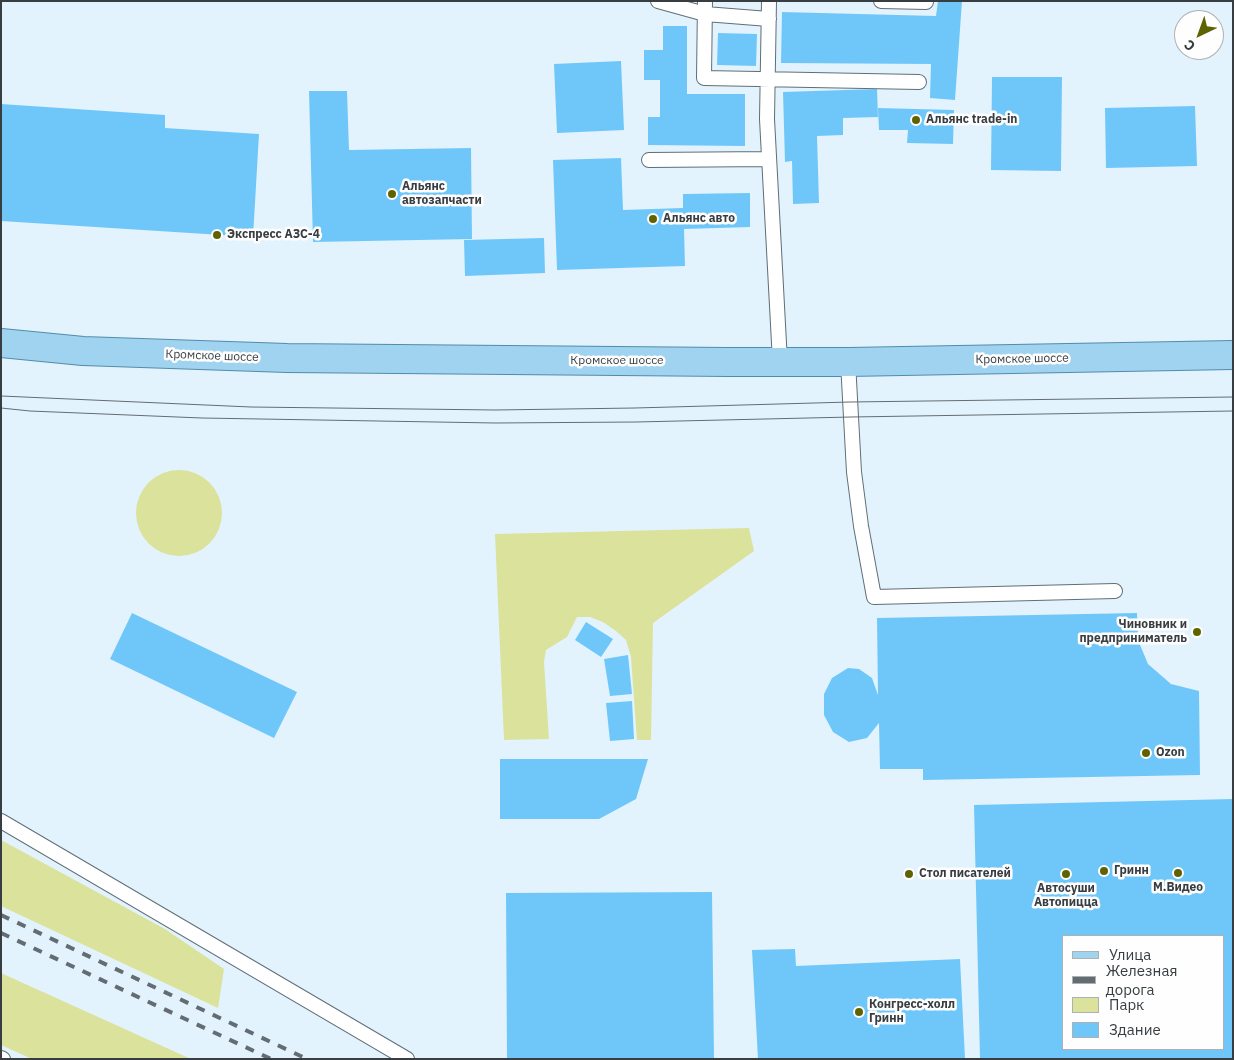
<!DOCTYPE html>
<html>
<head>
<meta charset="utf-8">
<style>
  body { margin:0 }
  #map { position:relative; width:1234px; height:1060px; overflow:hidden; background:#e3f3fd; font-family:"IBM Plex Sans",sans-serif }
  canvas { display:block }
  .frame { position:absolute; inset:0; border:2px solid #373d41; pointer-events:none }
  .legend { position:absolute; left:1062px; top:935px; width:162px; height:115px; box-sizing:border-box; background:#fefefe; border:1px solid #aeb1b2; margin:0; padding:6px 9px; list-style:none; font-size:15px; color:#373d41 }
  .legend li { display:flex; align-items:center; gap:10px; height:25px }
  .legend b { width:25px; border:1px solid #aeb1b2 }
  .north { position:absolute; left:1174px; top:10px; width:50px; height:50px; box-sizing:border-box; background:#fefefe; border:1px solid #aeb1b2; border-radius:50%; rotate:222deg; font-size:14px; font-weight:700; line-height:20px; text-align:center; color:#373d41 }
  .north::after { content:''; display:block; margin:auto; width:18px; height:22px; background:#5e6300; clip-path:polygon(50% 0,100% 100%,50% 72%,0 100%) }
</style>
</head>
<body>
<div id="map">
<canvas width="1234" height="1060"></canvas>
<div class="frame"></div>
<ul class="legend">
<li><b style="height:6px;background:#a0d3ef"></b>Улица</li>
<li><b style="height:6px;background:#636c72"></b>Железная дорога</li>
<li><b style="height:14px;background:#dbe29c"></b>Парк</li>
<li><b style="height:14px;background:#6fc7f9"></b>Здание</li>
</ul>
<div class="north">С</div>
</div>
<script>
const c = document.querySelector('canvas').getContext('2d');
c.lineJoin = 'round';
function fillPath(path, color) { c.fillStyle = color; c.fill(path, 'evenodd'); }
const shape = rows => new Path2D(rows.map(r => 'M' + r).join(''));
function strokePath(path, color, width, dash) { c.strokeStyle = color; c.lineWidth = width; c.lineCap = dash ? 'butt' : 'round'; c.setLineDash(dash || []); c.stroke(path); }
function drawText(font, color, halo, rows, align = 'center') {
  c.font = font + ' "IBM Plex Sans",sans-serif'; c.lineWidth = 5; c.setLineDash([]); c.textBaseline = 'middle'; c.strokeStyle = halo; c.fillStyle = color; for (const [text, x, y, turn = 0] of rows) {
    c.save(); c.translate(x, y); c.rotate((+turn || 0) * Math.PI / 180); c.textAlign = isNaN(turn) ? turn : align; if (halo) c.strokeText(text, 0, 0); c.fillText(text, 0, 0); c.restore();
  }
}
fillPath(shape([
  '136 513a43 43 0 1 1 86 0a43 43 0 1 1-86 0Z',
  [749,528,754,551,653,623,651,740,637,740,631,657,626,640,616,631,603,622,590,617,577,617,567,637,546,650,544,662,549,739,504,740,495,534],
  [1,840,165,929,224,969,218,1008,1,906],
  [1,973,191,1059,32,1059,1,1045]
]), '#dbe29c');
fillPath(shape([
  [938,1,962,1,955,100,930,98,931,64,781,63,782,12,936,16],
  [663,26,687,26,687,94,745,94,745,146,648,145,648,117,660,117,660,80,644,80,644,50,663,50],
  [718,33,757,34,756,66,717,65],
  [621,61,624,130,557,133,554,64],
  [992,77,1062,77,1061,171,991,170],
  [877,89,878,117,843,118,843,135,817,136,819,203,793,204,792,161,785,162,783,92],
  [309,91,347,91,349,150,471,148,472,239,313,242],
  [1,104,165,115,165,128,259,134,253,237,1,221],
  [1195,106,1197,166,1106,168,1105,108],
  [878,108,954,110,953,144,907,143,908,130,879,130],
  [621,158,623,210,683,208,683,194,750,193,750,227,684,229,685,266,557,270,553,160],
  [544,238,545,273,465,276,464,240],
  [132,613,297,692,274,738,110,659],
  [1137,613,1138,640,1148,664,1171,684,1199,691,1200,775,923,780,923,769,880,769,879,723,867,738,849,742,833,732,824,715,824,694,832,678,848,668,859,669,872,678,878,695,877,618],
  [586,622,613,639,601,657,575,640],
  [628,655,632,694,610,696,604,659],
  [632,701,634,739,610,741,606,703],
  [500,759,648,759,636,799,599,819,500,819],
  [1233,799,1233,1059,980,1059,974,805],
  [1063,936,1223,936,1223,1049,1063,1049],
  [712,892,714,1059,507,1059,506,893],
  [795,949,796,966,960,959,965,1059,758,1059,752,950]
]), '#6fc7f9');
const service = shape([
  [658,1,705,14,769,19],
  [705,1,704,78,919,82],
  [769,1,767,119,780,362],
  [881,1,926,2],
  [649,160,769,159],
  [848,362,854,472,861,526,874,597,1115,591],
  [1,821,407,1059],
  [1,1058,3,1059]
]);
const primary = shape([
  [1,343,83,351,287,358,728,362,848,362,1233,355]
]);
strokePath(service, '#606e76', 16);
strokePath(primary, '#528bac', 30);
strokePath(service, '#fff', 14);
strokePath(primary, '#a0d3ef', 28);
strokePath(shape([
  [1,396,251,407,495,410,635,408,850,402,1233,397],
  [1,408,30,411,202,418,495,423,636,422,851,417,1233,411]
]), '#636c72', 1);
strokePath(shape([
  [1,915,307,1059],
  [1,933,271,1059]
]), '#636c72', 4, [9, 9]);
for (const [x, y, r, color] of [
  [916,120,5,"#5e6300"],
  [392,194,5,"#5e6300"],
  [653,219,5,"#5e6300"],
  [217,235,5,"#5e6300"],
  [1197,632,5,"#5e6300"],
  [1146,753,5,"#5e6300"],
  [1104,871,5,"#5e6300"],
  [1178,873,5,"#5e6300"],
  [909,874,5,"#5e6300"],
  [1066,874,5,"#5e6300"],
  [859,1012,5,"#5e6300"]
]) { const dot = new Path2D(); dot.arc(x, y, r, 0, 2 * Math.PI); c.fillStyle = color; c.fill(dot); strokePath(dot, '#fefefe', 2); }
drawText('bold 12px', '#373d41', '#fefefe', [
  ["Альянс trade-in",926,120],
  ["Альянс",402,187],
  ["автозапчасти",402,201],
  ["Альянс авто",663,219],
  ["Экспресс АЗС-4",227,235],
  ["Чиновник и",1187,625,"right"],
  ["предприниматель",1187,639,"right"],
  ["Ozon",1156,753],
  ["Гринн",1114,871],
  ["Стол писателей",919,874],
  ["М.Видео",1178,888,"center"],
  ["Автосуши",1066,889,"center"],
  ["Автопицца",1066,903,"center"],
  ["Конгресс-холл",869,1005],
  ["Гринн",869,1019]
], 'left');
drawText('12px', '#373d41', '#fefefe', [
  ["Кромское шоссе",212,356,2],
  ["Кромское шоссе",1022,359,-1],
  ["Кромское шоссе",617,361]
]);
</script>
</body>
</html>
